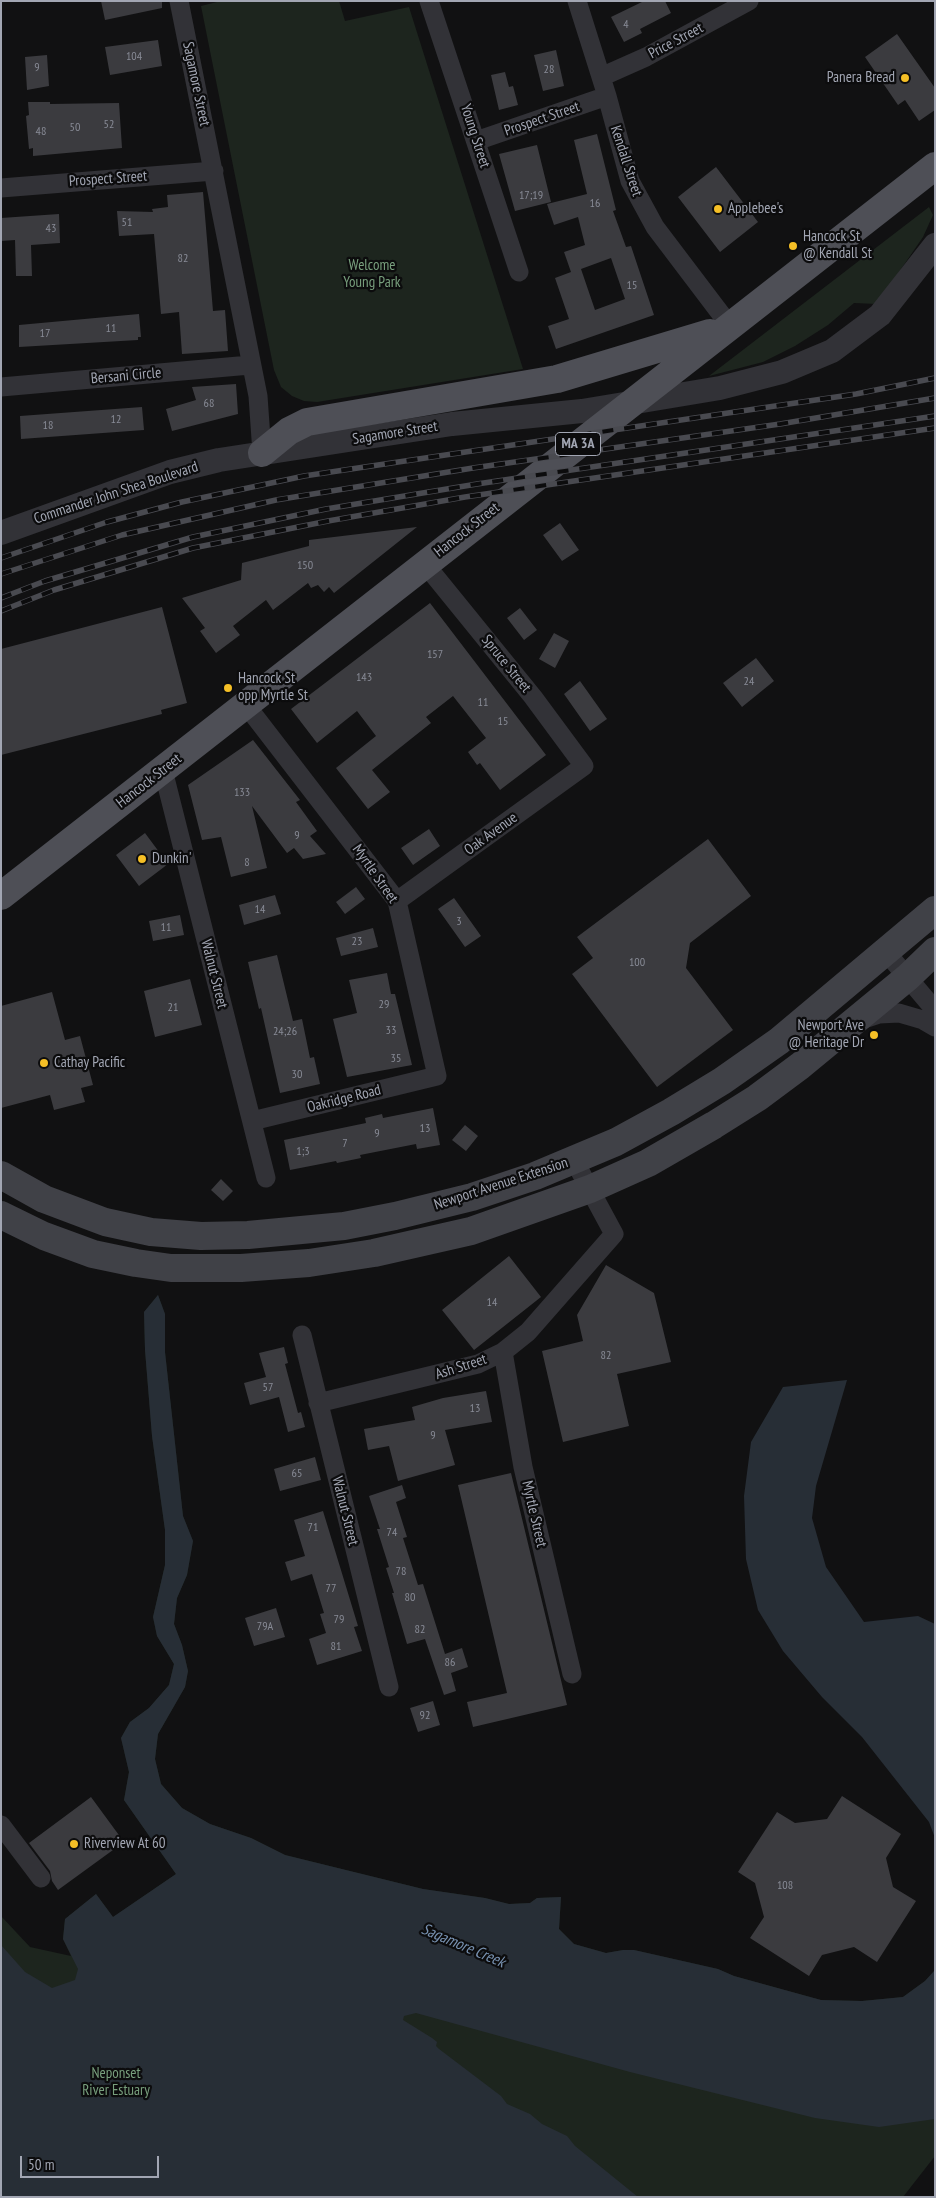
<!DOCTYPE html>
<html>
<head>
<meta charset="utf-8">
<style>
  body { margin:0 }
  #map { position:relative; width:936px; height:2198px; overflow:hidden; background:#111112; font-family:"PT Sans Narrow",sans-serif }
  canvas { display:block }
  .frame { position:absolute; inset:0; border:2px solid #a2a6b3; pointer-events:none }
  .scale { position:absolute; left:20px; top:2156px; width:139px; height:22px; box-sizing:border-box; border:2px solid #a2a6b3; border-top:0; padding-left:6px; font-size:15px; line-height:18px; white-space:nowrap; color:#a2a6b3; -webkit-text-stroke:4px #0c0c0d; paint-order:stroke }
</style>
</head>
<body>
<div id="map">
<canvas width="936" height="2198"></canvas>
<div class="frame"></div>
<div class="scale">50 m</div>
</div>
<script>
const c = document.querySelector('canvas').getContext('2d');
c.lineJoin = 'round';
function fillPath(path, color) { c.fillStyle = color; c.fill(path, 'evenodd'); }
const shape = rows => new Path2D(rows.map(r => 'M' + r).join(''));
function strokePath(path, color, width, dash) { c.strokeStyle = color; c.lineWidth = width; c.lineCap = dash ? 'butt' : 'round'; c.setLineDash(dash || []); c.stroke(path); }
function drawText(font, color, halo, rows, align = 'center') {
  c.font = font + ' "PT Sans Narrow",sans-serif'; c.lineWidth = 4.5; c.setLineDash([]); c.textBaseline = 'middle'; c.strokeStyle = halo; c.fillStyle = color; for (const [text, x, y, turn = 0] of rows) {
    c.save(); c.translate(x, y); c.rotate((+turn || 0) * Math.PI / 180); c.textAlign = isNaN(turn) ? turn : align; if (halo) c.strokeText(text, 0, 0); c.fillText(text, 0, 0); c.restore();
  }
}
fillPath(shape([
  [221,1,339,1,345,21,409,7,523,369,317,402,304,401,292,396,281,387,274,370,201,6],
  [929,207,933,215,923,237,877,304,854,303,828,325,795,346,763,362,709,376],
  [158,1295,165,1314,165,1352,183,1516,193,1541,187,1575,177,1598,174,1624,182,1645,188,1671,185,1687,158,1734,155,1759,161,1784,182,1808,210,1824,251,1838,285,1855,423,1889,485,1898,509,1904,530,1903,537,1898,561,1897,559,1929,574,1944,606,1953,623,1950,634,1950,718,1969,734,1976,821,2000,862,2001,903,1997,925,1981,935,1970,935,2156,903,2197,1,2197,1,1916,30,1947,71,1956,63,1939,65,1919,96,1894,113,1917,176,1874,124,1800,129,1772,121,1738,130,1722,149,1708,169,1685,174,1664,157,1636,153,1617,165,1565,165,1530,152,1436,145,1350,144,1312]
]), '#1d251e');
fillPath(shape([
  [158,1295,165,1314,165,1352,183,1516,193,1541,187,1575,177,1598,174,1624,182,1645,188,1671,185,1687,158,1734,155,1759,161,1784,182,1808,210,1824,251,1838,285,1855,423,1889,485,1898,509,1904,530,1903,537,1898,561,1897,559,1929,574,1944,606,1953,623,1950,634,1950,718,1969,734,1976,821,2000,862,2001,903,1997,925,1981,935,1970,935,2119,879,2127,815,2118,630,2072,416,2013,404,2016,403,2020,432,2038,437,2042,436,2046,439,2049,501,2096,507,2104,530,2114,542,2124,567,2136,575,2146,638,2197,1,2197,1,1945,25,1972,52,1988,75,1980,78,1969,63,1939,65,1919,96,1894,113,1917,176,1874,124,1800,129,1772,121,1738,130,1722,149,1708,169,1685,174,1664,157,1636,153,1617,165,1565,165,1530,152,1436,145,1350,144,1312],
  [847,1380,816,1486,812,1518,826,1567,864,1622,918,1616,935,1624,935,1838,929,1822,862,1737,822,1697,783,1651,758,1610,746,1559,744,1496,751,1442,783,1387]
]), '#272e36');
fillPath(shape([
  [101,1,162,1,162,8,105,20],
  [644,1,665,1,671,13,640,29,642,33,624,42,611,17],
  [897,34,935,88,935,110,919,121,905,100,898,105,865,57],
  [158,40,162,66,110,75,105,47],
  [556,50,564,86,543,91,534,55],
  [47,55,49,86,27,90,25,57],
  [505,72,509,87,513,86,518,105,499,110,491,75],
  [28,102,50,102,50,104,119,103,122,148,33,156,33,148,29,149,26,116,29,115],
  [597,134,616,210,613,211,626,247,631,246,654,315,556,349,548,326,569,319,555,278,571,272,564,252,585,245,578,217,554,225,547,204,587,194,574,140],
  [611,258,625,299,595,310,581,269],
  [537,145,551,202,515,211,499,154],
  [716,167,758,222,720,252,678,197],
  [203,192,213,311,225,310,228,351,182,354,179,312,161,314,154,234,119,236,117,211,153,212,152,209,168,207,167,195],
  [59,214,60,243,31,245,32,276,16,276,15,240,1,241,1,218],
  [139,314,141,337,138,337,138,340,19,347,19,325],
  [236,384,238,414,172,431,166,409,196,400,192,387],
  [142,407,144,430,21,439,20,416],
  [560,523,579,550,562,561,543,535],
  [417,527,334,593,329,587,324,592,318,585,311,588,308,583,273,610,266,600,233,626,240,635,216,653,200,631,205,628,182,598,241,580,242,563,309,546,309,540],
  [430,603,546,755,500,790,480,763,477,765,468,752,486,738,453,696,426,717,431,723,372,770,390,792,368,809,336,768,376,736,357,711,317,743,291,709],
  [162,607,187,703,161,710,162,714,1,755,1,649],
  [520,608,537,630,524,640,507,618],
  [554,633,569,641,555,668,539,659],
  [756,658,774,681,742,707,723,683],
  [580,681,607,719,590,731,564,694],
  [253,740,300,800,296,802,317,831,310,836,326,854,303,859,294,848,287,853,252,806,267,868,231,877,221,837,202,840,188,785],
  [429,829,440,846,413,865,401,848],
  [145,833,168,864,139,886,116,855],
  [708,839,751,896,690,943,686,968,733,1030,657,1087,572,974,593,958,577,937],
  [356,887,365,899,345,914,336,902],
  [275,895,281,914,244,925,239,905],
  [454,898,481,936,465,947,438,909],
  [180,915,184,935,153,941,149,921],
  [373,928,378,947,341,956,336,938],
  [277,955,293,1021,302,1019,310,1058,314,1057,320,1084,280,1093,261,1008,259,1009,248,962],
  [387,973,391,994,395,994,412,1065,347,1077,333,1019,357,1013,349,980],
  [190,979,202,1025,155,1037,144,991],
  [52,992,65,1040,80,1036,93,1085,81,1088,85,1102,54,1110,50,1095,1,1108,1,1006],
  [433,1108,440,1145,417,1149,416,1144,360,1155,361,1158,337,1163,336,1161,290,1170,284,1140,366,1123,365,1118,382,1114,383,1118],
  [465,1125,478,1136,466,1151,452,1140],
  [221,1179,233,1191,223,1201,211,1190],
  [509,1256,541,1297,474,1350,442,1310],
  [606,1265,654,1293,671,1362,617,1374,629,1426,563,1442,542,1351,583,1341,577,1315],
  [284,1347,288,1363,285,1364,298,1413,301,1412,305,1427,288,1432,279,1397,250,1405,244,1383,266,1377,259,1353],
  [486,1391,492,1422,445,1430,455,1465,398,1481,389,1446,368,1450,364,1429,415,1420,412,1407,443,1398],
  [315,1457,321,1480,280,1491,274,1469],
  [511,1473,567,1705,473,1727,467,1702,507,1693,458,1485],
  [402,1485,406,1498,396,1502,407,1537,403,1538,418,1585,423,1584,445,1654,462,1648,468,1667,451,1673,456,1691,444,1695,425,1639,407,1644,392,1593,394,1593,386,1568,389,1567,377,1529,380,1529,369,1496],
  [323,1511,358,1626,354,1627,362,1651,317,1665,309,1639,326,1633,320,1614,324,1613,312,1574,291,1581,285,1562,305,1556,294,1520],
  [276,1608,285,1637,254,1646,245,1618],
  [433,1701,440,1725,418,1732,410,1708],
  [842,1796,901,1834,886,1858,893,1887,916,1901,877,1962,854,1947,822,1955,809,1976,750,1938,764,1917,755,1883,738,1872,777,1812,795,1823,827,1819],
  [91,1797,124,1842,58,1890,52,1881,50,1871,29,1843]
]), '#3b3b3f');
strokePath(shape([
  [179,1,258,396,262,453],
  [429,1,519,272],
  [577,1,607,96,630,181,655,227,730,326],
  [601,77,646,57,749,1],
  [476,141,607,96],
  [1,188,214,171],
  [1,387,250,365],
  [246,705,397,901,437,1076,252,1121],
  [163,770,266,1178],
  [397,901,584,766,533,697,425,564],
  [886,952,935,1010],
  [861,1020,879,1014,899,1013,923,1020,935,1027],
  [302,1335,389,1687],
  [503,1352,523,1467,572,1674],
  [318,1403,478,1364,503,1352,528,1332,614,1234,574,1160],
  [1,1825,41,1878]
]), '#323237', 19);
strokePath(shape([
  [1,533,170,472,219,460,452,424,582,411,720,388,782,372,832,351,880,315,935,245]
]), '#323237', 24);
strokePath(shape([
  [1,1175,44,1199,105,1222,151,1232,201,1236,248,1235,344,1226,395,1216,472,1197,535,1176,616,1142,671,1112,722,1081,779,1041,935,910],
  [1,1215,44,1236,93,1254,136,1263,171,1268,241,1268,309,1263,374,1253,471,1231,590,1189,648,1163,714,1125,757,1098,800,1066,908,977,935,951]
]), '#404147', 28);
strokePath(shape([
  [262,453,289,431,307,422,557,379,710,333],
  [1,896,935,166]
]), '#4e4f56', 28);
const rail = shape([
  [1,558,107,522,182,502,304,476,856,394,935,378],
  [1,574,122,535,276,500,473,468,780,424,935,398],
  [1,598,45,581,193,537,326,509,477,484,935,416],
  [1,611,54,590,193,548,328,521,465,497,935,428]
]);
strokePath(rail, '#494a50', 5.5);
strokePath(rail, '#0c0c0d', 4, [11]);
for (const [x, y, r, color] of [
  [905,78,5,"#f5bf26"],
  [718,209,5,"#f5bf26"],
  [793,246,5,"#f5bf26"],
  [228,688,5,"#f5bf26"],
  [142,859,5,"#f5bf26"],
  [874,1035,5,"#f5bf26"],
  [44,1063,5,"#f5bf26"],
  [74,1844,5,"#f5bf26"]
]) { const dot = new Path2D(); dot.arc(x, y, r, 0, 2 * Math.PI); c.fillStyle = color; c.fill(dot); strokePath(dot, '#0c0c0d', 2); }
drawText('12px', '#888b96', null, [
  ["4",626,25],
  ["104",134,57],
  ["9",37,68],
  ["28",549,70],
  ["52",109,125],
  ["50",75,128],
  ["48",41,132],
  ["17;19",531,196],
  ["16",595,204],
  ["51",127,223],
  ["43",51,229],
  ["82",183,259],
  ["15",632,286],
  ["11",111,329],
  ["17",45,334],
  ["68",209,404],
  ["12",116,420],
  ["18",48,426],
  ["150",305,566],
  ["157",435,655],
  ["143",364,678],
  ["24",749,682],
  ["11",483,703],
  ["15",503,722],
  ["133",242,793],
  ["9",297,836],
  ["8",247,863],
  ["14",260,910],
  ["3",459,922],
  ["11",166,928],
  ["23",357,942],
  ["100",637,963],
  ["29",384,1005],
  ["21",173,1008],
  ["33",391,1031],
  ["24;26",285,1032],
  ["35",396,1059],
  ["30",297,1075],
  ["13",425,1129],
  ["9",377,1134],
  ["7",345,1144],
  ["1;3",303,1152],
  ["14",492,1303],
  ["82",606,1356],
  ["57",268,1388],
  ["13",475,1409],
  ["9",433,1436],
  ["65",297,1474],
  ["71",313,1528],
  ["74",392,1533],
  ["78",401,1572],
  ["77",331,1589],
  ["80",410,1598],
  ["79",339,1620],
  ["79A",265,1627],
  ["82",420,1630],
  ["81",336,1647],
  ["86",450,1663],
  ["92",425,1716],
  ["108",785,1886]
]);
for (const [x, y, w] of [
  [578,444,45]
]) { const box = new Path2D(); box.roundRect(x - w / 2, y - 11.5, w, 23, 4); c.fillStyle = '#0c0c0d'; c.fill(box); strokePath(box, '#a2a6b3', 1); }
drawText('bold 14px', '#a2a6b3', null, [
  ["MA 3A",578,444]
]);
drawText('15px', '#a2a6b3', '#0c0c0d', [
  ["Price Street",676,41,-28],
  ["Sagamore Street",196,84,78],
  ["Prospect Street",542,119,-19],
  ["Young Street",475,136,72],
  ["Kendall Street",626,161,72],
  ["Prospect Street",108,179,-4],
  ["Bersani Circle",126,376,-5],
  ["Sagamore Street",395,433,-9],
  ["Commander John Shea Boulevard",116,493,-18],
  ["Hancock Street",467,530,-38],
  ["Spruce Street",506,664,51],
  ["Hancock Street",149,781,-38],
  ["Oak Avenue",491,834,-36],
  ["Myrtle Street",375,874,55],
  ["Walnut Street",214,974,76],
  ["Oakridge Road",344,1099,-14],
  ["Newport Avenue Extension",501,1184,-18],
  ["Ash Street",461,1367,-18],
  ["Walnut Street",345,1511,76],
  ["Myrtle Street",534,1514,77]
]);
drawText('15px', '#a2a6b3', '#0c0c0d', [
  ["Panera Bread",895,78,"right"],
  ["Applebee's",728,209],
  ["Hancock St",803,237],
  ["@ Kendall St",803,254],
  ["Hancock St",238,679],
  ["opp Myrtle St",238,696],
  ["Dunkin'",152,859],
  ["Newport Ave",864,1026,"right"],
  ["@ Heritage Dr",864,1043,"right"],
  ["Cathay Pacific",54,1063],
  ["Riverview At 60",84,1844]
], 'left');
drawText('15px', '#789f7d', '#0c0c0d', [
  ["Welcome",372,266],
  ["Young Park",372,283],
  ["Neponset",116,2074],
  ["River Estuary",116,2091]
]);
drawText('italic 16px', '#7791b0', '#0c0c0d', [
  ["Sagamore Creek",463,1946,23]
]);
</script>
</body>
</html>
